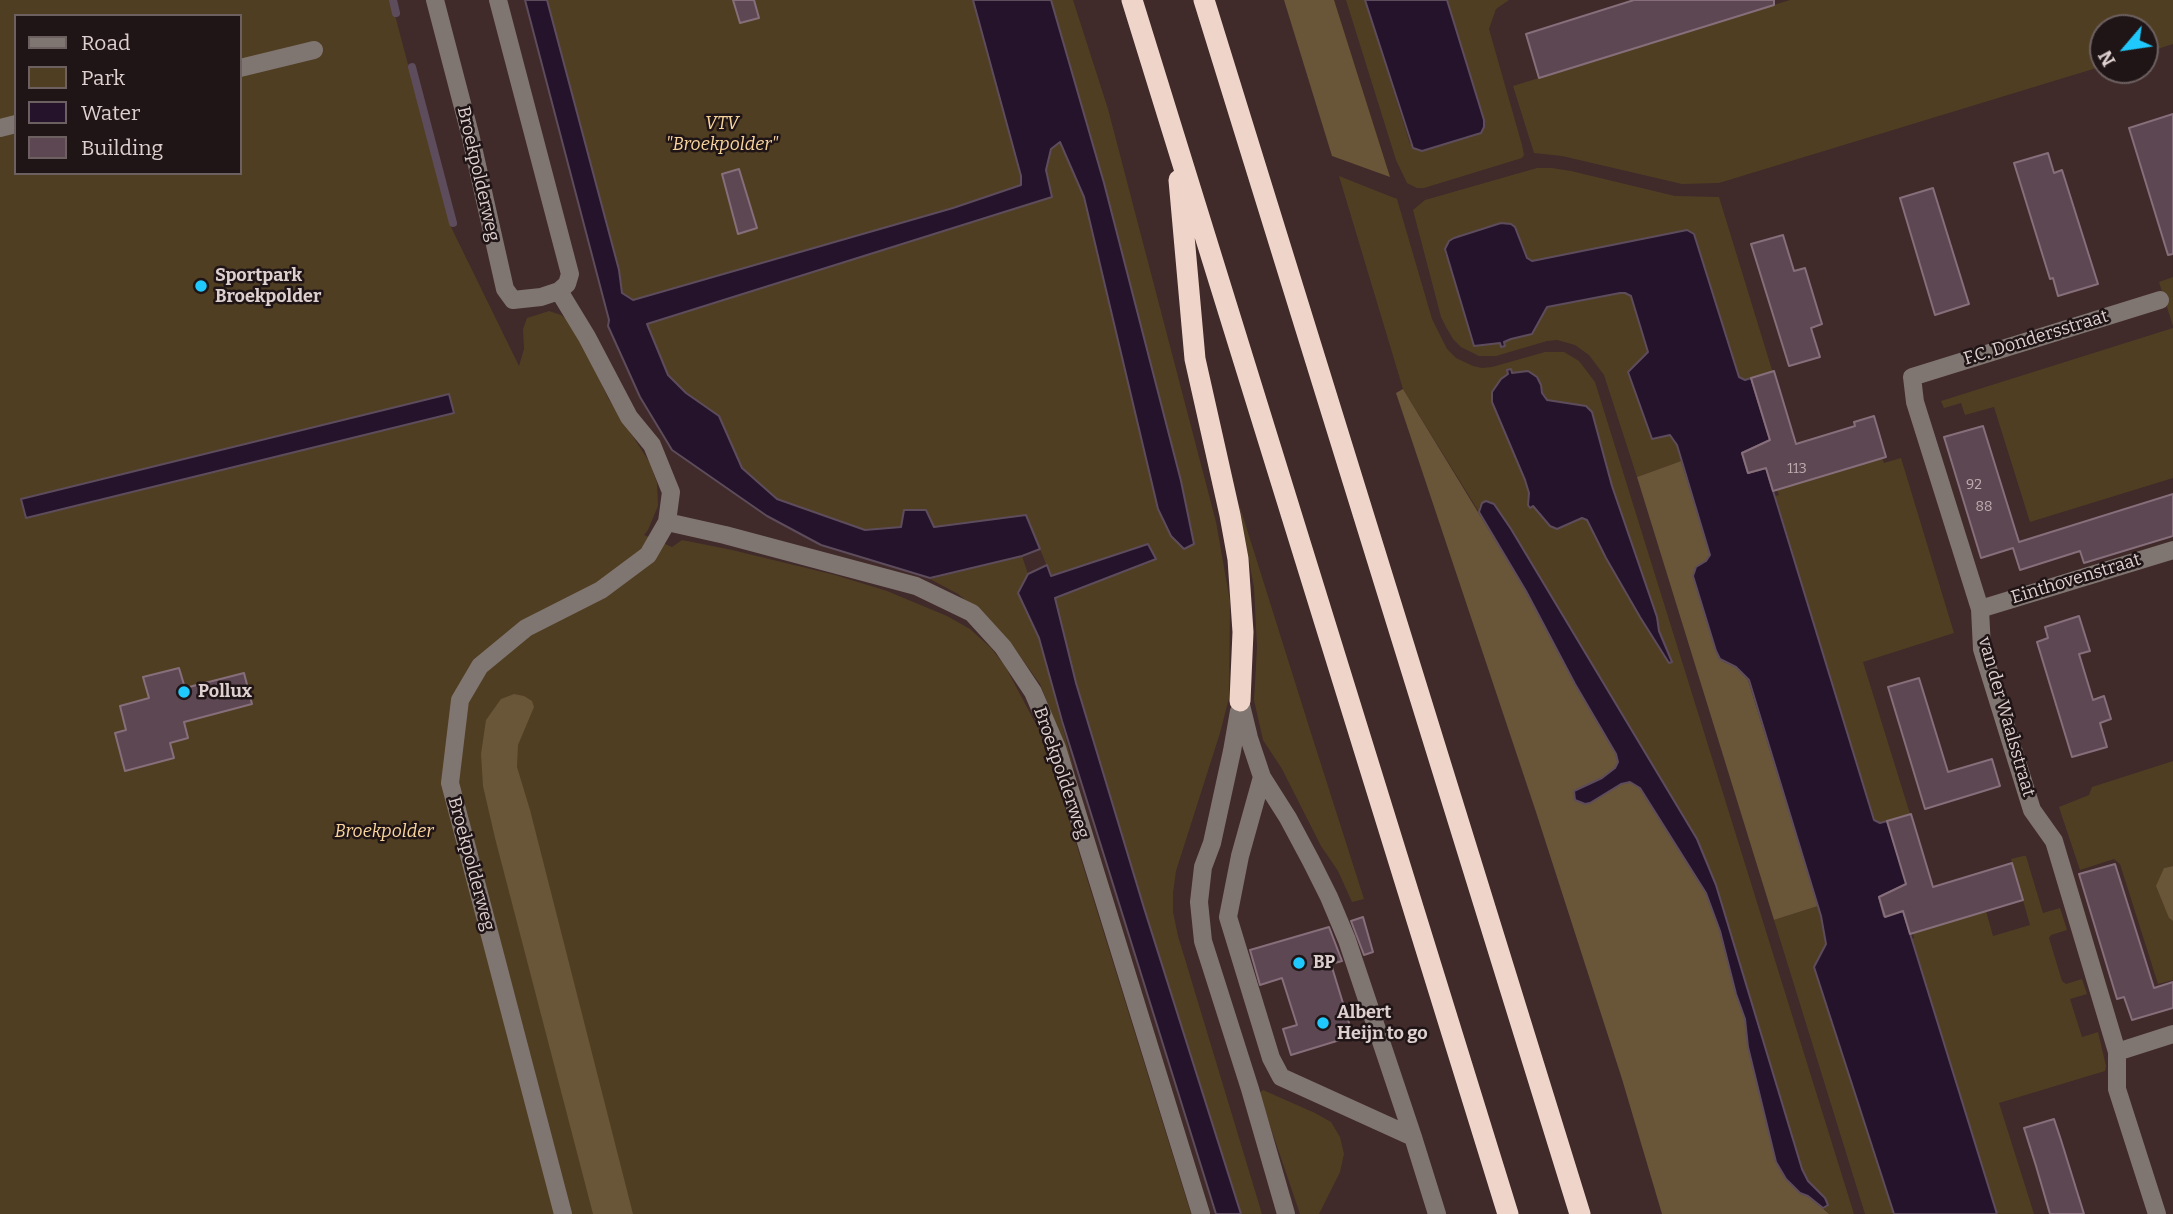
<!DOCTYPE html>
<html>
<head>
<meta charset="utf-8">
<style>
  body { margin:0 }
  #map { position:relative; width:2173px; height:1214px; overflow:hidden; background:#402a2a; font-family:Bitter,serif }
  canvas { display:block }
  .legend { position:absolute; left:14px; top:14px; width:228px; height:161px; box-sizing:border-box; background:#201516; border:2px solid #6c6060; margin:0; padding:9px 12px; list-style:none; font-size:21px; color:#dfd0d0 }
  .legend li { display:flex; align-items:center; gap:14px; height:35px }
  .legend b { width:35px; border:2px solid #6c6060 }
  .north { position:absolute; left:2089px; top:14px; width:70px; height:70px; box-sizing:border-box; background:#201516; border:2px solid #6c6060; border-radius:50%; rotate:241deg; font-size:19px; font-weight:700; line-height:28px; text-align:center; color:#dfd0d0 }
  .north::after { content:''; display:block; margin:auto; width:24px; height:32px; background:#1fc9fd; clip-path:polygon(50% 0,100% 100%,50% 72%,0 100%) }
</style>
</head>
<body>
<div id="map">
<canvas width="2173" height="1214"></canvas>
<ul class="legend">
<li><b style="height:9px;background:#807671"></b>Road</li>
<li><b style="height:19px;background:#503e23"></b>Park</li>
<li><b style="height:19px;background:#25132b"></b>Water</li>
<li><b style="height:19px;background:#5d4752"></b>Building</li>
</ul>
<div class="north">N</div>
</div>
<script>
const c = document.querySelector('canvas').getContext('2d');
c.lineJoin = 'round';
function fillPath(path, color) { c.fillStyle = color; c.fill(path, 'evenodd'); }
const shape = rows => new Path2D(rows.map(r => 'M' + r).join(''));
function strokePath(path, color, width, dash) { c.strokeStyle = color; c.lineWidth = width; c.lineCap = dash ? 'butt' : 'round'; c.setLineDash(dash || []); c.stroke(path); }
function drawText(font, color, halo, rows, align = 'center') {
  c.font = font + ' Bitter,serif'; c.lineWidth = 5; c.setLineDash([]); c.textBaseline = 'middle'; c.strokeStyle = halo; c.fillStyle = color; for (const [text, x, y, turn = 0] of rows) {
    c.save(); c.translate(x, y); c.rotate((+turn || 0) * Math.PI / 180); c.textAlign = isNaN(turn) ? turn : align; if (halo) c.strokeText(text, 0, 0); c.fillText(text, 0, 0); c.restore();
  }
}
fillPath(shape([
  [0,0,391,0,451,227,519,366,524,349,523,329,527,318,549,311,561,315,574,325,608,398,650,463,657,483,658,506,648,530,644,535,672,547,682,540,732,550,835,575,887,591,947,616,970,629,991,648,1005,666,1039,730,1062,798,1191,1214,0,1214],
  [16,16,240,16,240,173,16,173],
  [547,0,973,0,1021,176,1021,185,953,208,633,300,622,293,619,270],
  [1051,0,1073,0,1108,109,1216,522,1230,601,1229,698,1220,733,1176,871,1173,893,1173,912,1178,936,1262,1214,1241,1214,1144,908,1076,683,1055,598,1155,560,1148,544,1051,576,1026,515,934,527,904,510,901,527,865,530,777,499,742,468,719,416,686,393,668,375,647,324,1052,197,1046,170,1051,149,1060,142,1084,197,1181,481,1104,183],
  [1346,0,1365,0,1410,144,1484,127,1484,120,1447,2,1447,0,1509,0,1496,9,1489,29,1522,145,1524,155,1522,158,1424,188,1417,188,1407,183,1396,160],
  [1790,0,2173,0,2173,44,2145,53,2145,28,2103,28,2103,66,1719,183,1682,184,1562,156,1534,153,1513,86],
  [1537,168,1552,168,1571,171,1675,196,1719,197,1772,370,1774,371,1745,380,1739,377,1694,234,1687,230,1533,261,1527,258,1515,227,1511,224,1501,223,1454,238,1449,241,1445,249,1445,254,1495,343,1500,343,1501,347,1504,342,1511,339,1532,334,1546,307,1620,293,1624,293,1631,296,1648,352,1628,373,1652,439,1670,435,1677,445,1681,461,1637,477,1604,375,1589,355,1575,345,1557,340,1547,341,1496,356,1479,356,1461,347,1453,339,1446,327,1441,317,1413,210,1425,200],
  [1339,176,1397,199,1432,319,1447,349,1456,358,1473,366,1482,368,1492,367,1545,352,1564,352,1579,361,1595,382,1854,1214,1829,1214,1823,1208,1827,1205,1825,1198,1808,1181,1802,1169,1716,885,1697,839,1511,529,1490,501,1479,507,1479,512,1403,389],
  [2173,277,2173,326,2159,282],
  [2173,328,2173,478,2030,522,1994,407,1965,415,1961,403,1944,408,1941,401],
  [1882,458,1884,463,1901,458,1954,633,1863,662,1910,814,1880,823,1874,820,1775,496,1779,495,1777,490],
  [1239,504,1311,733,1364,899,1352,902,1338,871,1321,846,1282,769,1263,740,1254,700,1257,647,1254,588],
  [1022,556,1028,574,1018,593,1039,638,1074,770,1040,684,1014,648,984,615,958,594,930,579],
  [2173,761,2173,866,2164,868,2169,918,2173,921,2173,980,2158,984,2120,864,2114,859,2080,870,2059,807,2089,795,2092,787],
  [2023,856,2026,856,2043,913,2060,908,2067,930,2051,935,2049,938,2062,981,2066,984,2082,979,2087,994,2070,999,2082,1037,2098,1032,2106,1066,2105,1071,1999,1103,2034,1214,1997,1214,1911,940,1914,938,1913,933,1986,911,1993,936,2030,925,2011,859],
  [1818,906,1826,944,1814,967,1894,1214,1865,1214,1774,920],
  [1263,1090,1315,1113,1331,1122,1340,1137,1344,1154,1340,1172,1319,1214,1300,1214,1259,1093]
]), '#503e23');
fillPath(shape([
  [1284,0,1334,0,1390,177,1332,156],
  [1403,389,1526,591,1575,684,1616,754,1618,762,1615,768,1602,778,1574,791,1607,793,1621,784,1631,782,1640,788,1706,893,1720,931,1736,994,1745,1019,1748,1047,1776,1162,1786,1179,1800,1193,1808,1195,1829,1214,1662,1214,1622,1079,1536,812,1396,393],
  [1681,461,1710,555,1706,561,1696,567,1724,662,1736,667,1748,680,1818,906,1774,920,1637,477],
  [514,694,524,696,532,701,534,707,518,745,517,767,530,810,633,1214,593,1214,495,838,483,786,481,754,486,720,501,699],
  [2173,866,2173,921,2169,918,2156,886,2164,868]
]), '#695537');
const water = shape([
  [525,0,547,0,619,270,622,293,633,300,953,208,1021,185,1021,176,973,0,1051,0,1104,183,1181,481,1194,544,1184,549,1171,536,1158,509,1084,197,1060,142,1051,149,1046,170,1052,197,647,324,668,375,686,393,719,416,742,468,777,499,865,530,901,527,904,510,926,510,934,527,1026,515,1040,549,1022,556,930,578,821,545,767,516,672,450,640,397,608,326,609,320,525,0],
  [1365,0,1447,0,1484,120,1484,127,1481,133,1422,151,1413,148,1365,0],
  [1501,223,1511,224,1515,227,1527,258,1532,261,1687,230,1694,234,1739,377,1745,380,1751,378,1770,440,1742,453,1748,473,1766,468,1874,820,1880,823,1887,821,1907,884,1879,897,1884,916,1903,911,1997,1214,1894,1214,1814,967,1826,944,1821,916,1749,680,1736,667,1720,659,1716,651,1693,576,1696,567,1706,561,1710,555,1677,445,1670,435,1652,439,1628,372,1648,352,1631,296,1625,293,1620,293,1547,307,1532,334,1511,339,1504,342,1505,346,1501,347,1500,343,1474,346,1445,249,1449,241,1454,238,1501,223],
  [1511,369,1512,373,1528,371,1537,377,1541,385,1542,393,1547,400,1586,406,1592,412,1612,486,1657,617,1659,631,1672,662,1669,663,1640,617,1606,558,1587,520,1582,518,1557,529,1550,526,1533,506,1530,508,1528,505,1529,493,1525,480,1492,402,1492,392,1501,379,1508,374,1507,370,1511,369],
  [449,394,454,413,26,518,21,499,449,394],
  [1486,501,1494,504,1511,529,1697,839,1716,885,1802,1169,1808,1181,1825,1198,1828,1205,1823,1208,1808,1196,1800,1193,1786,1179,1776,1162,1748,1047,1745,1019,1736,994,1720,931,1706,893,1640,788,1630,782,1621,784,1590,803,1585,804,1575,800,1574,791,1602,778,1615,768,1618,762,1616,754,1575,684,1526,591,1479,512,1482,503,1486,501],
  [1148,544,1156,559,1055,598,1076,683,1144,908,1241,1214,1216,1214,1062,721,1039,638,1018,593,1028,574,1047,565,1051,576,1148,544]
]);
fillPath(water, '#25132b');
strokePath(water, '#5d4c5c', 2);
strokePath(shape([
  [393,0,396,13],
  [412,67,453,223]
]), '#5d4c5c', 8);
const building = shape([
  [733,0,754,0,759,18,740,23,733,0],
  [1634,0,1774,0,1774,5,1539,78,1526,34,1634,0],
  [2173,114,2173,254,2168,255,2129,128,2173,114],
  [2048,153,2054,173,2062,170,2098,284,2058,296,2053,278,2050,279,2014,163,2048,153],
  [739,169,757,228,738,234,722,174,739,169],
  [1933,188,1969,304,1935,315,1900,198,1933,188],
  [1783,235,1794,271,1805,268,1822,324,1811,328,1820,357,1789,366,1751,244,1783,235],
  [1774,371,1796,444,1855,426,1854,422,1874,416,1886,457,1773,491,1766,468,1748,473,1742,453,1770,440,1751,378,1774,371],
  [1983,426,2019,542,2173,494,2173,536,2084,563,2080,551,2020,570,2013,548,1981,558,1944,437,1983,426],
  [2079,616,2090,651,2079,654,2093,700,2104,696,2111,719,2100,723,2107,747,2072,757,2037,642,2048,638,2045,627,2079,616],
  [179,668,185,688,244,673,252,704,184,722,188,738,170,743,174,758,125,771,115,733,126,730,120,706,149,698,143,677,179,668],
  [1919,678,1948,772,1992,759,2000,786,1925,809,1888,687,1919,678],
  [1911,814,1933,887,2012,863,2023,900,1910,934,1903,911,1885,917,1879,897,1906,884,1887,821,1911,814],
  [2115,864,2154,988,2173,982,2173,1008,2132,1020,2124,997,2117,999,2079,874,2115,864],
  [1363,917,1373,952,1364,955,1351,921,1363,917],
  [1329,927,1342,961,1331,964,1353,1036,1291,1055,1283,1029,1297,1025,1282,978,1260,985,1250,950,1329,927],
  [2054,1119,2061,1140,2084,1214,2050,1214,2036,1166,2024,1128,2054,1119]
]);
fillPath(building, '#5d4752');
strokePath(building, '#866f7a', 2);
strokePath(shape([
  [435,0,470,134,505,289,513,300,541,297,559,291,567,284,570,274,498,0],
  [240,68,314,50],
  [0,128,16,124],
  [559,291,587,337,629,417,652,445,671,492,667,522,648,555,601,590,526,628,480,666,460,700,450,783,563,1214],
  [667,522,725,535,916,586,972,613,1003,647,1033,692,1057,748,1201,1214],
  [1980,609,2173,550],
  [1240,701,1249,738,1262,777,1288,818,1311,861,1329,897,1347,940,1413,1137,1437,1214],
  [1239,711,1232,751,1212,843,1203,867,1199,902,1203,941,1250,1089,1286,1214],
  [1262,777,1240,856,1228,917,1271,1058,1281,1077,1413,1137],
  [2117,1052,2173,1034],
  [2157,1214,2117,1089,2117,1052,2054,841,2032,810,1982,649,1980,609,1915,402,1912,377,2160,300]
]), '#807671', 18);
strokePath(shape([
  [1132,0,1508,1214],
  [1204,0,1580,1214],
  [1179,180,1195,359,1230,515,1238,559,1243,632,1240,701]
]), '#efd5c9', 21);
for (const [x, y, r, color] of [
  [201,286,7,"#1fc9fd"],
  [184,692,7,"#1fc9fd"],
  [1299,963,7,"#1fc9fd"],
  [1323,1023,7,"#1fc9fd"]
]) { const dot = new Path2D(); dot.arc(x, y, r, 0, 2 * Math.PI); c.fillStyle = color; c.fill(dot); strokePath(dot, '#201516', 2.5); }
drawText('14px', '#beaeb0', null, [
  ["113",1797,469],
  ["92",1974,485],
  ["88",1984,507]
]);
drawText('italic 18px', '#f9d59e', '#201516', [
  ["VTV",722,124],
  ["\"Broekpolder\"",722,145],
  ["Broekpolder",384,832]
]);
drawText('18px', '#dfd0d0', '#201516', [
  ["Broekpolderweg",478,174,77],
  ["F.C. Dondersstraat",2036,338,-17],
  ["Einthovenstraat",2076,579,-17],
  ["van der Waalsstraat",2006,717,74],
  ["Broekpolderweg",1061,773,71],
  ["Broekpolderweg",471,864,75]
]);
drawText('bold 18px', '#dfd0d0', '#201516', [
  ["Sportpark",215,276],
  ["Broekpolder",215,297],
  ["Pollux",198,692],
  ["BP",1313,963],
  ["Albert",1337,1013],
  ["Heijn to go",1337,1034]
], 'left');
</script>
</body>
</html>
